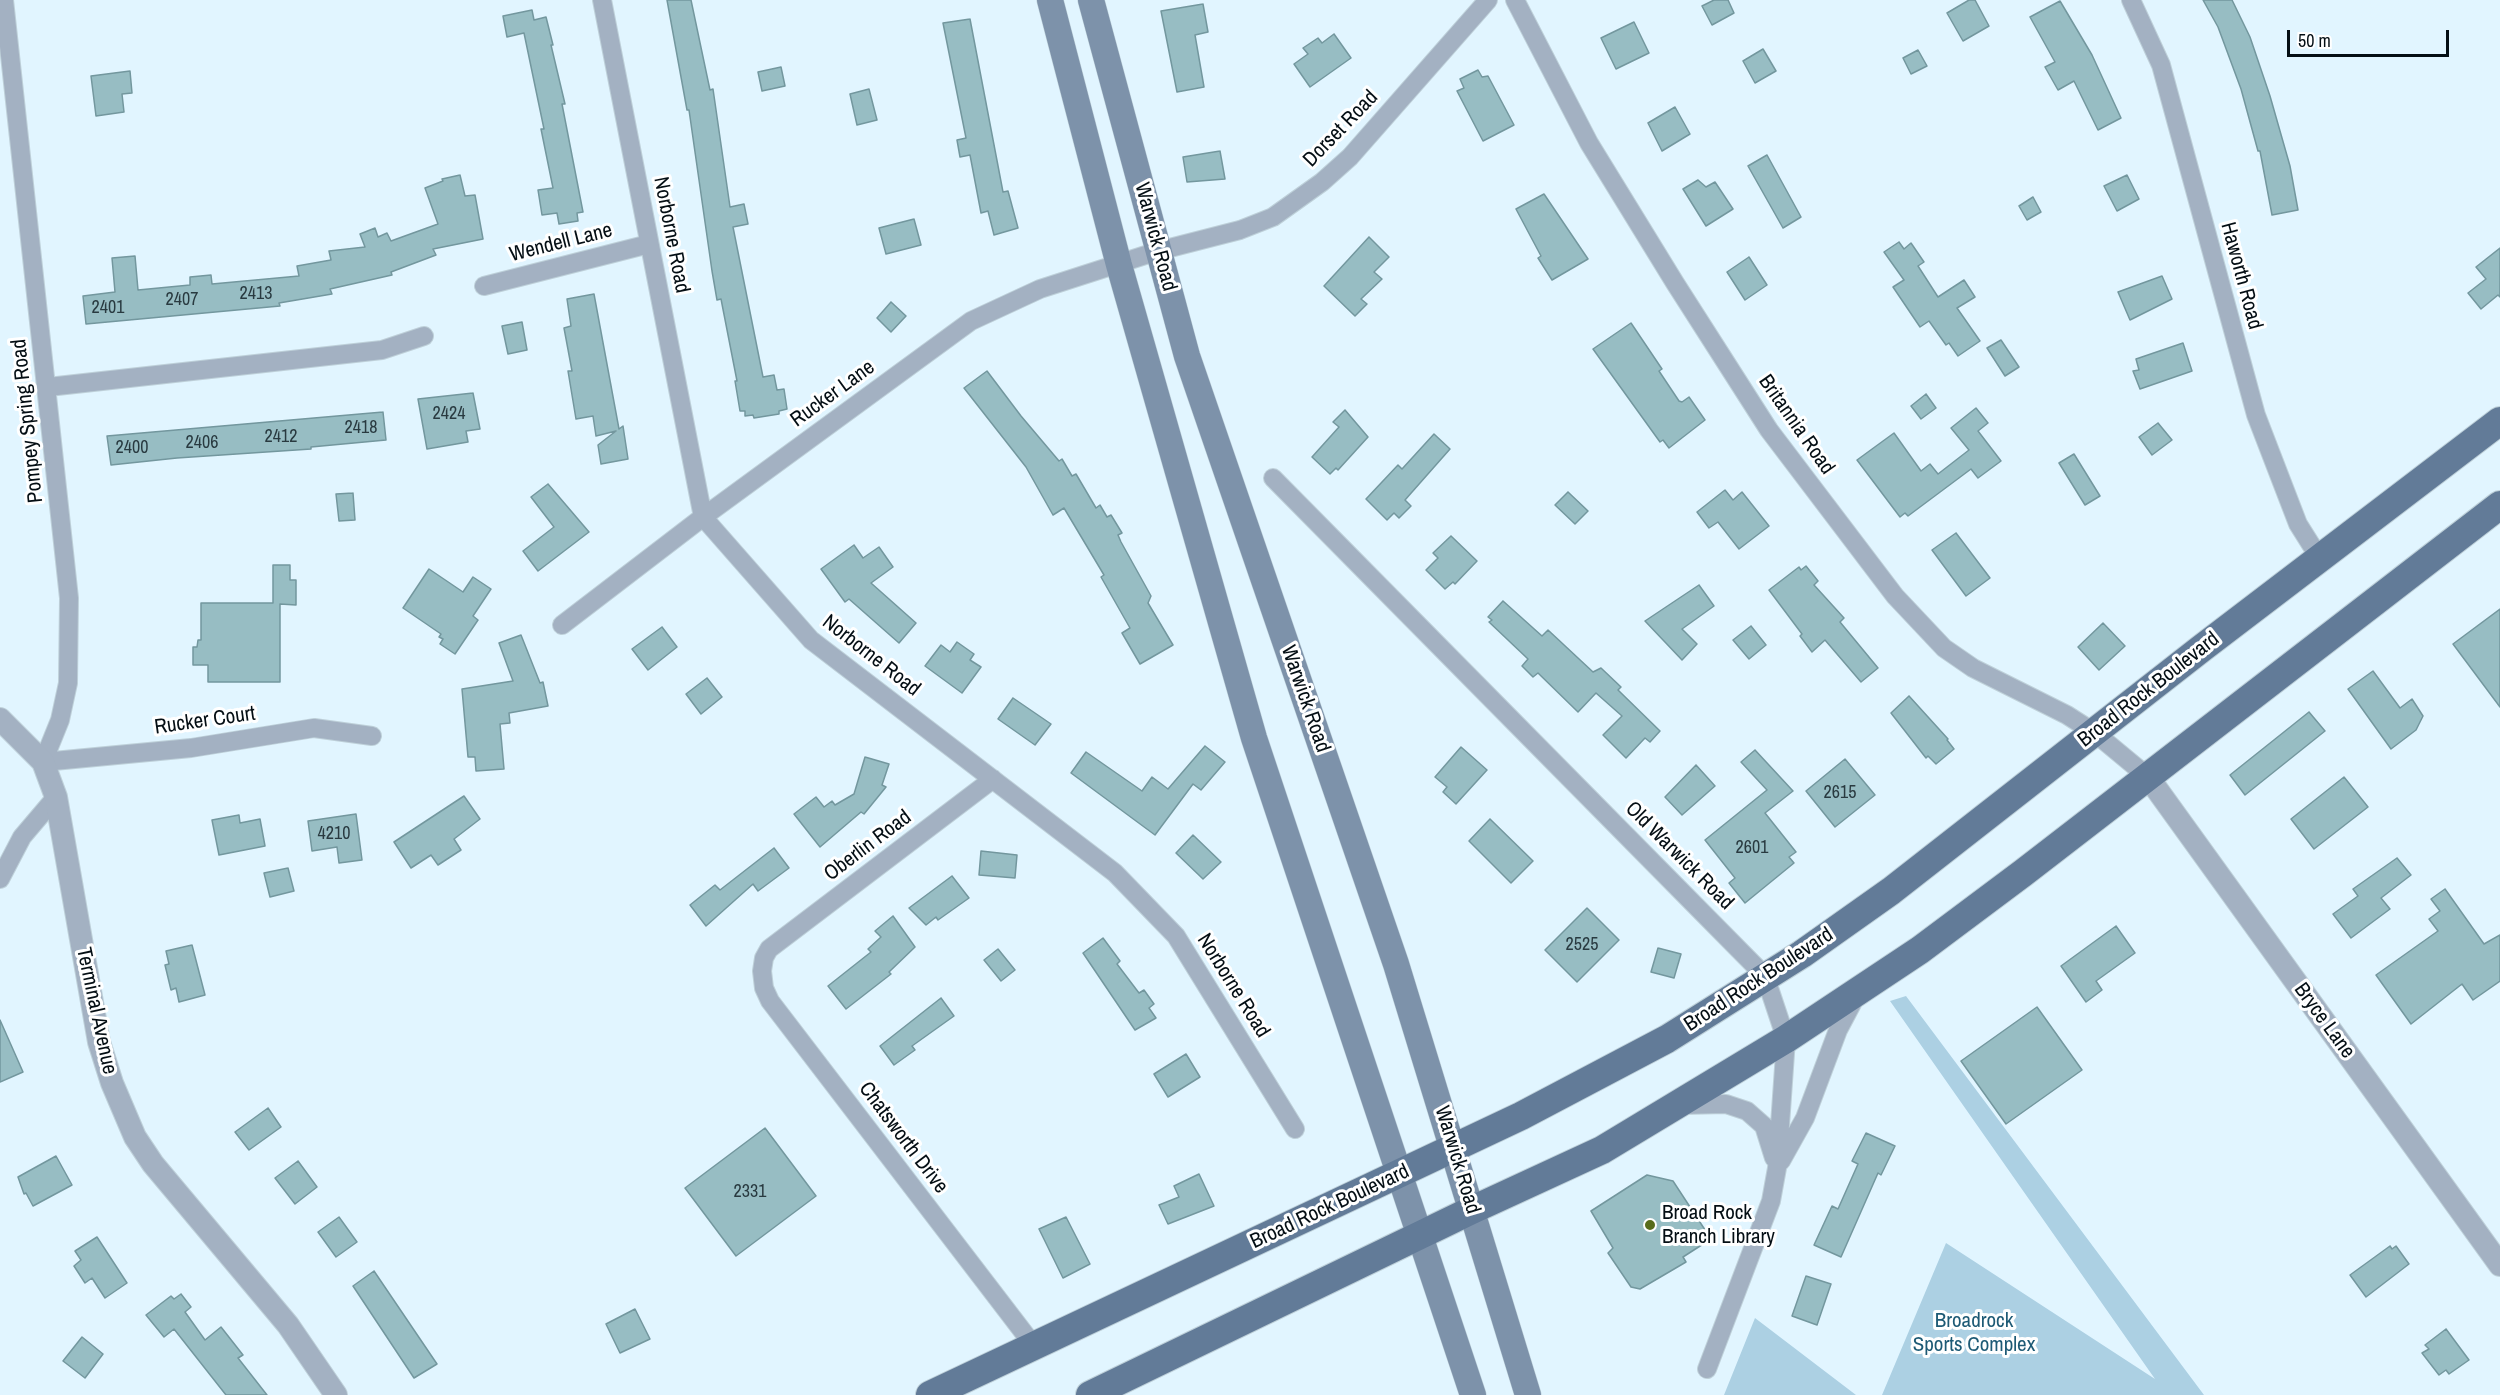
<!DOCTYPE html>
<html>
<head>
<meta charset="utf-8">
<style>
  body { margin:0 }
  #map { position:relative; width:2500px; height:1395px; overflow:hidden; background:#e1f5ff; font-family:"Archivo Narrow",sans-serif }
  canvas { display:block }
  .scale { position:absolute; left:2287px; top:30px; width:162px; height:27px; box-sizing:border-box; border:3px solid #040e14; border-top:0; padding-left:8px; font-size:18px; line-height:21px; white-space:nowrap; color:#040e14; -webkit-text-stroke:4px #fff; paint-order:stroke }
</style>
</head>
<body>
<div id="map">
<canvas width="2500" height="1395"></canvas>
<div class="scale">50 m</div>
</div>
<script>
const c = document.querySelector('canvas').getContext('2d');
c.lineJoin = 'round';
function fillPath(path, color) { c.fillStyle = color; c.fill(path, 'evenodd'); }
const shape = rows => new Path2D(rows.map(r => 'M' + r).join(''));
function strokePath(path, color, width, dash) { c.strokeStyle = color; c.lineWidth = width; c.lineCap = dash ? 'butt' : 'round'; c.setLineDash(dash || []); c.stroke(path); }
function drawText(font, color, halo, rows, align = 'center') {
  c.font = font + ' "Archivo Narrow",sans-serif'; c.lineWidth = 6; c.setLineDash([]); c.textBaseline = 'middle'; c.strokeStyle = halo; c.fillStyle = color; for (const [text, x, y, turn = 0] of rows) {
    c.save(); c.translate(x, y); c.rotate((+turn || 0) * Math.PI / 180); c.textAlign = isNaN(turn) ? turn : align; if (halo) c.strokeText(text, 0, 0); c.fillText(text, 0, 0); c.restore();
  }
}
fillPath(shape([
  [1906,996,2204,1395,1882,1395,1946,1243,2155,1379,1890,1001],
  [1755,1318,1856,1395,1724,1395]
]), '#acd0e3');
const building = shape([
  [667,0,691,0,710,90,713,89,730,207,744,204,748,224,733,227,763,377,774,375,777,390,784,389,787,409,779,411,779,414,754,418,753,415,745,416,745,411,740,411,735,381,737,381,721,299,717,300,712,271,689,110,687,110,667,0],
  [1714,0,1728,0,1734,13,1712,25,1702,6,1714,0],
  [1969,0,1975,0,1989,26,1963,41,1947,13,1969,0],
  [2203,0,2232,0,2250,37,2270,96,2290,166,2298,210,2272,215,2260,151,2258,151,2241,89,2218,27,2203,0],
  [2060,1,2092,55,2121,118,2098,130,2074,81,2058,90,2045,67,2055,62,2030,17,2060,1],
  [1203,4,1208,32,1195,35,1204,87,1177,92,1161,11,1203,4],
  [532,10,534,20,546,17,553,45,551,45,565,104,562,104,583,212,577,213,578,221,559,224,557,213,542,215,538,190,553,188,541,129,544,129,524,33,507,37,503,16,532,10],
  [970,19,1003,192,1008,191,1018,228,994,235,988,211,981,213,970,155,960,157,957,140,966,138,943,23,970,19],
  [1634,22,1649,53,1616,69,1601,38,1634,22],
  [1334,34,1351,58,1310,87,1294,64,1308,54,1303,48,1318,38,1322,43,1334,34],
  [1763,49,1776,71,1755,83,1743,61,1763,49],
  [1918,50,1927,66,1911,74,1903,58,1918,50],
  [781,67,785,86,762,91,758,72,781,67],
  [1478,70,1482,77,1488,76,1514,125,1483,141,1457,91,1464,88,1460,79,1478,70],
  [130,71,132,93,122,94,124,112,96,116,91,76,130,71],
  [869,89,877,120,857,125,850,94,869,89],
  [1675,107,1690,134,1662,151,1648,123,1675,107],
  [1220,151,1225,179,1187,182,1183,157,1220,151],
  [1767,155,1801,217,1783,228,1748,166,1767,155],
  [460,175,465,196,475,195,483,239,433,249,436,255,391,272,392,275,330,289,332,294,279,303,280,306,86,324,83,296,115,292,112,258,135,256,138,290,190,285,190,277,211,275,212,284,299,276,297,266,331,260,329,251,365,247,360,234,375,228,378,237,387,233,391,241,438,224,425,188,443,181,442,179,460,175],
  [2127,175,2139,199,2117,211,2104,186,2127,175],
  [1698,180,1706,187,1715,182,1733,209,1706,226,1683,189,1698,180],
  [1544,194,1588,259,1552,280,1538,258,1541,256,1516,209,1544,194],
  [2033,197,2041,212,2027,220,2019,206,2033,197],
  [914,219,921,245,886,254,879,228,914,219],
  [1369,237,1389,257,1374,272,1382,279,1361,299,1367,304,1355,316,1324,286,1369,237],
  [1899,242,1904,249,1911,243,1924,262,1918,266,1938,297,1964,280,1975,297,1957,308,1980,341,1958,356,1949,343,1946,345,1929,321,1920,327,1893,287,1904,280,1884,252,1899,242],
  [2500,248,2500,297,2498,295,2481,309,2468,293,2486,279,2476,267,2500,248],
  [1749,257,1767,285,1745,300,1727,272,1749,257],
  [2162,276,2172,299,2130,320,2118,292,2162,276],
  [594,294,619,429,623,426,628,459,601,464,598,445,616,431,596,436,593,416,576,419,568,371,572,371,564,328,571,326,567,299,594,294],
  [891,302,906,316,891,332,877,318,891,302],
  [522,322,527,350,508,354,502,326,522,322],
  [1631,323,1662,369,1659,371,1679,401,1682,402,1689,397,1705,420,1669,448,1663,440,1660,442,1593,349,1631,323],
  [2001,340,2019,367,2005,376,1987,348,2001,340],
  [2183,343,2192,371,2140,389,2133,371,2139,370,2136,359,2183,343],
  [987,371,1021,416,1059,461,1062,459,1072,476,1076,474,1096,508,1100,505,1107,517,1111,515,1122,533,1118,535,1121,542,1151,596,1148,603,1173,645,1140,664,1122,633,1130,628,1101,577,1104,575,1064,508,1053,515,1026,467,964,388,987,371],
  [473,393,480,429,466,431,468,442,427,449,418,399,473,393],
  [1926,394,1936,408,1921,419,1911,406,1926,394],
  [1976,408,1988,423,1978,431,2001,461,1978,478,1971,469,1908,516,1905,513,1900,517,1857,460,1894,433,1921,471,1930,464,1938,474,1969,450,1951,428,1976,408],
  [1345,410,1368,437,1338,470,1336,468,1330,474,1312,457,1339,427,1333,422,1345,410],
  [383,412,386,440,311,447,311,449,177,458,111,465,107,436,383,412],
  [2158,423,2172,440,2152,455,2139,437,2158,423],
  [1434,434,1450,449,1405,500,1411,506,1399,518,1394,513,1387,520,1366,499,1398,465,1402,469,1434,434],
  [2074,454,2100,496,2085,505,2059,463,2074,454],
  [548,484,589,532,538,571,523,551,554,527,531,497,548,484],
  [1725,490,1733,500,1742,492,1769,526,1739,549,1718,522,1709,528,1697,512,1725,490],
  [1568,492,1588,511,1575,524,1555,505,1568,492],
  [353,493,355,520,339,521,336,494,353,493],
  [1956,533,1990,578,1966,596,1932,550,1956,533],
  [1451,536,1477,561,1455,584,1453,582,1445,589,1426,570,1438,558,1433,553,1451,536],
  [854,545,863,558,879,547,893,567,871,583,916,623,899,643,849,599,845,602,821,569,854,545],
  [273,565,290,565,290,580,296,580,296,605,280,604,280,682,208,682,208,665,193,665,193,647,197,647,198,640,201,640,201,603,273,603,273,565],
  [1806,566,1818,581,1814,585,1844,618,1840,622,1878,668,1861,682,1825,640,1812,652,1800,636,1802,634,1769,590,1799,567,1801,570,1806,566],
  [429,569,463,592,473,577,491,589,473,616,478,620,455,654,440,644,443,639,439,637,441,634,403,608,429,569],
  [1699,585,1714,606,1682,629,1697,644,1682,660,1645,621,1699,585],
  [1503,601,1542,636,1548,630,1593,672,1601,668,1621,687,1618,690,1660,731,1650,742,1645,738,1626,758,1603,735,1622,716,1596,693,1578,712,1538,673,1533,677,1522,666,1528,659,1489,622,1492,620,1488,617,1503,601],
  [2500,609,2500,707,2453,644,2500,609],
  [2103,623,2125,646,2099,670,2078,647,2103,623],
  [1751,626,1766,645,1749,659,1733,640,1751,626],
  [662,627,677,647,648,670,632,649,662,627],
  [521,635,540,683,543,682,548,706,509,713,510,723,500,724,504,769,476,771,475,757,468,757,462,689,513,681,499,643,521,635],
  [957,642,974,654,970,660,981,667,962,693,925,666,941,645,950,652,957,642],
  [2373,671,2400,708,2412,699,2423,716,2416,730,2391,749,2348,689,2373,671],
  [707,678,722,697,701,714,686,694,707,678],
  [1909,696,1948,739,1947,740,1954,749,1936,764,1928,756,1926,758,1891,713,1909,696],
  [1013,698,1051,724,1035,745,998,719,1013,698],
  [2309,712,2325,731,2245,795,2230,775,2309,712],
  [1205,746,1225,762,1201,790,1193,784,1155,835,1071,773,1086,752,1142,791,1152,777,1168,789,1205,746],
  [1461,747,1487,770,1456,804,1443,792,1447,787,1435,777,1461,747],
  [1755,750,1793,791,1765,813,1796,852,1789,857,1794,863,1745,903,1729,883,1735,878,1705,840,1767,790,1741,762,1755,750],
  [865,757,889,764,882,785,886,787,864,814,861,812,820,847,794,814,816,797,824,807,832,801,835,805,854,794,865,757],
  [1845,759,1875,795,1835,827,1806,791,1845,759],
  [1696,765,1715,786,1682,815,1665,797,1696,765],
  [2344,777,2368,807,2314,849,2291,819,2344,777],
  [464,796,480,819,454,839,461,850,438,865,431,855,411,868,394,842,464,796],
  [356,814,362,860,339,863,337,847,312,851,308,821,356,814],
  [239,815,240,823,260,819,265,846,219,855,212,820,239,815],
  [1490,819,1533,861,1511,883,1469,841,1490,819],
  [1193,835,1221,862,1203,879,1176,853,1193,835],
  [774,848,789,868,758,891,753,884,706,926,690,905,715,885,720,890,774,848],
  [981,851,1017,855,1015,878,979,875,981,851],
  [2397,858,2411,875,2381,898,2390,909,2351,938,2333,914,2358,896,2353,889,2397,858],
  [288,868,294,891,270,897,264,873,288,868],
  [952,876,969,898,938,920,936,917,926,925,909,908,952,876],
  [2445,889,2484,944,2500,935,2500,981,2473,1000,2462,984,2411,1024,2376,975,2438,931,2429,919,2440,911,2431,899,2445,889],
  [1587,908,1619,940,1577,982,1545,950,1587,908],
  [893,916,915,947,889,972,891,974,846,1009,828,986,871,952,868,949,881,937,875,931,893,916],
  [2116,926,2135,953,2096,981,2102,990,2086,1002,2061,966,2116,926],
  [1103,938,1120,961,1117,964,1139,993,1144,990,1154,1004,1149,1008,1156,1018,1135,1030,1083,953,1103,938],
  [192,945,205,995,179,1002,176,988,171,990,165,965,169,964,166,951,192,945],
  [1658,948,1681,954,1674,978,1651,972,1658,948],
  [998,949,1015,970,1001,981,984,960,998,949],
  [941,998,954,1016,912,1046,915,1050,894,1065,880,1046,941,998],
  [2037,1007,2082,1070,2006,1124,1961,1061,2037,1007],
  [0,1020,23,1072,0,1082,0,1020],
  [1186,1054,1200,1077,1168,1097,1154,1074,1186,1054],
  [268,1108,281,1127,249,1150,235,1132,268,1108],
  [765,1128,816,1196,736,1256,685,1188,765,1128],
  [1866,1133,1895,1146,1881,1175,1878,1173,1841,1257,1814,1245,1832,1206,1838,1209,1858,1164,1852,1161,1866,1133],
  [56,1156,72,1185,33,1206,26,1193,24,1194,18,1177,56,1156],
  [298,1161,317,1187,295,1204,275,1178,298,1161],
  [1199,1174,1214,1206,1168,1224,1159,1205,1179,1197,1174,1186,1199,1174],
  [1647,1175,1673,1181,1711,1239,1683,1257,1686,1262,1640,1289,1631,1287,1608,1253,1613,1248,1591,1211,1647,1175],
  [339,1217,357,1242,336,1257,318,1232,339,1217],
  [1066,1217,1090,1264,1063,1278,1039,1229,1066,1217],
  [97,1237,127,1283,105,1298,92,1278,85,1283,74,1266,81,1260,75,1251,97,1237],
  [2390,1246,2392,1249,2396,1246,2409,1264,2366,1297,2350,1275,2390,1246],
  [374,1271,437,1364,414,1378,353,1286,374,1271],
  [1806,1276,1831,1284,1817,1325,1792,1316,1806,1276],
  [181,1294,191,1307,185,1312,205,1340,221,1327,243,1355,238,1358,267,1395,226,1395,174,1329,164,1337,146,1315,171,1296,174,1299,181,1294],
  [635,1309,650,1339,620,1353,606,1324,635,1309],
  [2446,1329,2469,1360,2449,1374,2446,1370,2439,1375,2422,1353,2429,1349,2425,1345,2446,1329],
  [82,1337,103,1354,85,1378,63,1361,82,1337]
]);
fillPath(building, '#97bdc3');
strokePath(building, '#73979e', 1.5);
const minor = shape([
  [4,0,69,598,68,683,60,720,43,762,191,748,314,728,372,736],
  [602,0,703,517,811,640,1115,873,1176,936,1295,1129],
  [1515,0,1589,143,1675,283,1769,430,1895,596,1944,648,1973,668,2067,715,2095,733,2148,777],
  [2131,0,2161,65,2256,415,2298,524,2320,559],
  [484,286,649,244],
  [48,387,382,350,424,336],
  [1273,478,1765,976,1786,1039,1777,1168,1771,1201,1707,1369],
  [562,625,703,517,971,321,1040,289,1158,251,1240,230,1273,217,1322,182,1350,157,1488,0],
  [993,779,769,949,764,958,762,971,764,988,770,1001,1034,1346],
  [0,879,22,837,56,797],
  [1682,1105,1726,1104,1747,1111,1764,1126,1774,1158],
  [1781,1161,1805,1118,1838,1030,1856,996]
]);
const tertiary = shape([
  [0,719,43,762,56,797,99,1042,112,1083,135,1137,153,1164,288,1325,336,1395],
  [2148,777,2500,1265]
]);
const secondary = shape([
  [1050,0,1119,265,1254,738,1473,1395],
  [1091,0,1187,356,1396,964,1528,1395]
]);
const primary = shape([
  [930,1395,1521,1116,1667,1039,1802,954,1891,891,2202,648,2500,421],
  [1090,1395,1472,1210,1602,1150,1786,1039,1920,950,2023,873,2500,505]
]);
strokePath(minor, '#bed0d9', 20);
strokePath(tertiary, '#bed0d9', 24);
strokePath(secondary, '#bed0d9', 27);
strokePath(primary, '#bed0d9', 30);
strokePath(minor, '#a3b1c2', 18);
strokePath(tertiary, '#a3b1c2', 22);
strokePath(secondary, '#7d92aa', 26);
strokePath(primary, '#627b98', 28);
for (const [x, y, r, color] of [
  [1650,1225,6,"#586c1b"]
]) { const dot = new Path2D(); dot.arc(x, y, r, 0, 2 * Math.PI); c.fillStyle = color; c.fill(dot); strokePath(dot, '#fff', 2); }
drawText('18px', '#293a40', null, [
  ["2413",256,294],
  ["2407",182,300],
  ["2401",108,308],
  ["2424",449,414],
  ["2418",361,428],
  ["2412",281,437],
  ["2406",202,443],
  ["2400",132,448],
  ["2615",1840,793],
  ["4210",334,834],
  ["2601",1752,848],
  ["2525",1582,945],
  ["2331",750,1192]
]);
drawText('21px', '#040e14', '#fff', [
  ["Dorset Road",1341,129,-46],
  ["Norborne Road",671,235,79],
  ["Warwick Road",1155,237,75],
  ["Wendell Lane",561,243,-14],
  ["Haworth Road",2241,276,75],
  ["Rucker Lane",833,394,-36],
  ["Pompey Spring Road",28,421,-96],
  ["Britannia Road",1796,425,55],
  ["Norborne Road",871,656,38],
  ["Broad Rock Boulevard",2149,690,-38],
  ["Warwick Road",1305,699,71],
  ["Rucker Court",205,721,-8],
  ["Oberlin Road",868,846,-37],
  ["Old Warwick Road",1679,856,45],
  ["Broad Rock Boulevard",1759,980,-33],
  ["Norborne Road",1233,986,58],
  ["Terminal Avenue",96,1011,78],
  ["Bryce Lane",2324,1021,54],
  ["Chatsworth Drive",903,1138,53],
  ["Warwick Road",1457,1160,73],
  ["Broad Rock Boulevard",1330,1207,-25]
]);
drawText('21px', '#040e14', '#fff', [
  ["Broad Rock",1662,1213],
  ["Branch Library",1662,1237]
], 'left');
drawText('21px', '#1d5a75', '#fff', [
  ["Broadrock",1974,1321],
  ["Sports Complex",1974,1345]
]);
</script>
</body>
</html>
